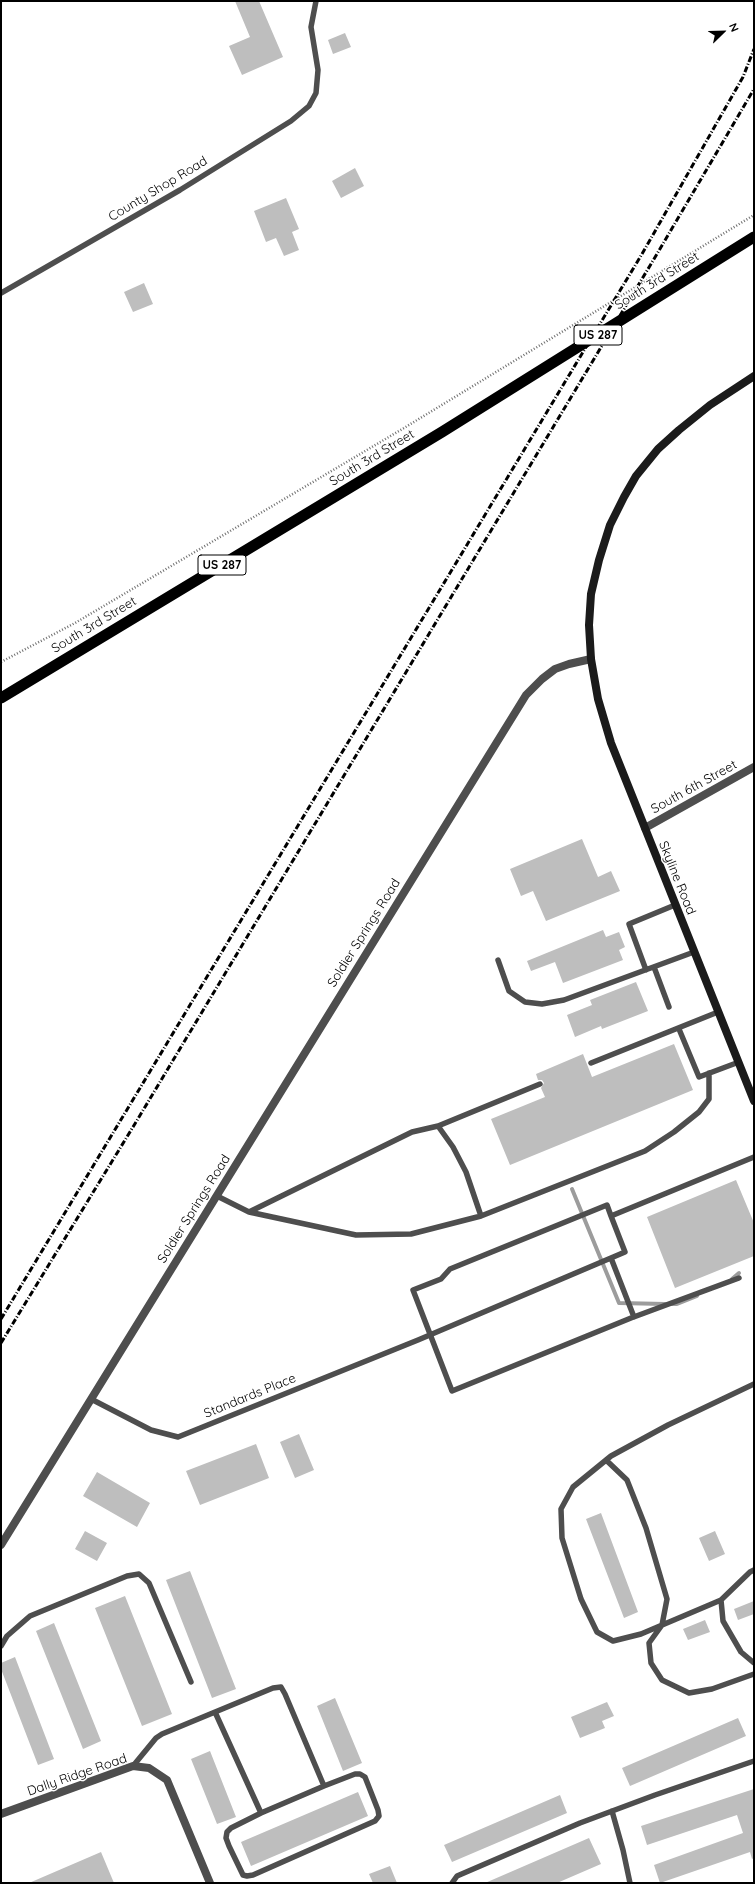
<!DOCTYPE html>
<html>
<head>
<meta charset="utf-8">
<style>
  body { margin:0 }
  #map { position:relative; width:755px; height:1884px; overflow:hidden; background:#fff; font-family:Quicksand,sans-serif }
  canvas { display:block }
  .frame { position:absolute; inset:0; border:2px solid #000; pointer-events:none }
  .north { position:absolute; left:703px; top:12px; width:40px; height:40px; -webkit-text-stroke:3px #fff; paint-order:stroke; rotate:67deg; font-size:11px; font-weight:700; line-height:16px; text-align:center; color:#000 }
  .north::after { content:''; display:block; margin:auto; width:14px; height:18px; background:#000; clip-path:polygon(50% 0,100% 100%,50% 72%,0 100%) }
</style>
</head>
<body>
<div id="map">
<canvas width="755" height="1884"></canvas>
<div class="frame"></div>
<div class="north">N</div>
</div>
<script>
const c = document.querySelector('canvas').getContext('2d');
c.lineJoin = 'round';
const shape = rows => new Path2D(rows.map(r => 'M' + r).join(''));
function strokePath(path, color, width, dash) { c.strokeStyle = color; c.lineWidth = width; c.lineCap = dash ? 'butt' : 'round'; c.setLineDash(dash || []); c.stroke(path); }
function fillPath(path, color) { c.fillStyle = color; c.fill(path, 'evenodd'); }
function drawText(font, color, halo, rows, align = 'center') {
  c.font = font + ' Quicksand,sans-serif'; c.lineWidth = 3; c.setLineDash([]); c.textBaseline = 'middle'; c.strokeStyle = halo; c.fillStyle = color; for (const [text, x, y, turn = 0] of rows) {
    c.save(); c.translate(x, y); c.rotate((+turn || 0) * Math.PI / 180); c.textAlign = isNaN(turn) ? turn : align; if (halo) c.strokeText(text, 0, 0); c.fillText(text, 0, 0); c.restore();
  }
}
strokePath(shape([
  [572,1189,619,1303,665,1304],
  [732,1279,739,1273],
  [672,1304,677,1304,697,1296]
]), '#9c9c9c', 4);
fillPath(shape([
  [235,1,259,1,283,57,242,75,229,46,250,37],
  [345,33,351,47,333,54,328,40],
  [355,168,364,186,341,198,332,181],
  [286,198,299,229,292,232,299,250,284,256,276,238,266,242,254,211],
  [144,283,153,304,133,312,124,292],
  [582,839,598,877,611,871,620,891,546,921,533,891,521,896,510,869],
  [603,930,606,937,619,932,625,947,619,950,623,960,563,983,555,962,531,971,527,961],
  [636,982,648,1011,602,1029,601,1026,575,1037,567,1015,592,1005,590,1000],
  [674,1044,693,1090,510,1165,491,1119,545,1097,541,1088,544,1083,542,1080,538,1080,536,1074,583,1054,592,1077],
  [736,1180,754,1223,754,1256,675,1288,647,1217],
  [299,1434,314,1470,295,1478,280,1442],
  [256,1444,269,1478,200,1505,186,1471],
  [97,1472,150,1503,137,1527,83,1496],
  [601,1513,638,1612,624,1618,586,1519],
  [85,1531,107,1543,97,1561,75,1549],
  [715,1531,725,1554,709,1561,699,1538],
  [190,1571,236,1689,212,1698,166,1580],
  [125,1596,172,1714,142,1726,95,1608],
  [754,1601,754,1614,738,1620,734,1609],
  [705,1620,710,1632,688,1640,683,1629],
  [54,1623,101,1741,83,1749,36,1631],
  [15,1657,54,1759,38,1765,1,1669,1,1663],
  [335,1698,362,1763,343,1771,317,1706],
  [607,1702,614,1716,602,1721,605,1728,580,1738,571,1717],
  [738,1718,746,1736,630,1786,622,1768],
  [210,1751,236,1817,217,1824,191,1759],
  [754,1789,754,1858,752,1859,750,1852,660,1883,654,1865,743,1833,737,1815,647,1845,641,1826],
  [358,1792,368,1816,251,1866,241,1842],
  [560,1795,567,1813,452,1862,444,1845],
  [589,1838,601,1864,557,1883,485,1883],
  [101,1852,114,1883,29,1883],
  [390,1866,397,1883,373,1883,369,1874]
]), '#bebebe');
strokePath(shape([
  [1,662,75,623,404,428,754,215]
]), '#707070', 2.5, [1, 2]);
strokePath(shape([
  [1,293,180,190,291,121,309,106,316,93,318,70,311,27,316,1],
  [498,960,509,991,525,1002,542,1004,564,1000,694,952],
  [654,967,669,1007],
  [646,970,629,924,675,905],
  [679,1029,699,1077,739,1062],
  [591,1063,718,1012],
  [438,1126,540,1084],
  [217,1196,249,1212,356,1235,411,1234,481,1216,645,1151,674,1132,699,1112,709,1099,709,1073],
  [249,1212,412,1132,438,1126,453,1147,466,1172,481,1216],
  [611,1258,634,1317],
  [739,1278,631,1318,452,1391,413,1290,441,1279,450,1269,607,1205,611,1216,754,1157],
  [91,1399,151,1430,178,1437,418,1340,625,1252,611,1216],
  [606,1460,627,1480,646,1528,667,1599,662,1625,649,1643,651,1663,662,1680,689,1693,712,1689,754,1674],
  [754,1570,750,1572,721,1600,723,1621,741,1652,754,1663],
  [721,1600,641,1634,613,1641,597,1632,581,1599,562,1538,561,1509,573,1487,611,1456,668,1425,754,1384],
  [1,1646,7,1636,30,1616,127,1576,139,1574,149,1583,191,1682],
  [133,1766,156,1738,162,1734,273,1688,281,1687,285,1694,324,1786,261,1813,215,1712],
  [612,1811,623,1850,630,1883],
  [261,1813,231,1828,227,1832,226,1838,229,1846,243,1875,247,1876,253,1875,375,1821,379,1816,378,1810,365,1777,360,1774,355,1774,324,1786],
  [452,1883,457,1876,580,1823,655,1795,754,1761]
]), '#4e4e4e', 5.5);
strokePath(shape([
  [645,828,754,767],
  [1,1814,133,1766,149,1768,167,1780,210,1883]
]), '#4e4e4e', 8);
strokePath(shape([
  [1,1545,526,695,542,679,555,669,569,664,591,659]
]), '#4e4e4e', 8);
strokePath(shape([
  [754,376,710,405,679,430,658,449,636,476,624,497,610,525,599,560,591,594,589,625,591,659,598,699,611,743,754,1101]
]), '#1b1b1b', 8);
strokePath(shape([
  [1,698,442,432,754,237]
]), '#000', 11);
strokePath(shape([
  [1,1319,642,254,743,77,754,49],
  [1,1343,133,1127,654,259,754,89]
]), '#000', 3, [6, 2, 1, 2]);
for (const [x, y, w] of [
  [598,335,48],
  [222,565,48]
]) { const box = new Path2D(); box.roundRect(x - w / 2, y - 10, w, 20, 3); c.fillStyle = '#fff'; c.fill(box); strokePath(box, '#000', 1); }
drawText('bold 12px', '#000', null, [
  ["US 287",598,335],
  ["US 287",222,565]
]);
drawText('13px', '#000', '#fff', [
  ["County Shop Road",158,189,-31],
  ["South 3rd Street",657,281,-32],
  ["South 3rd Street",372,458,-31],
  ["South 3rd Street",94,625,-31],
  ["South 6th Street",694,787,-29],
  ["Skyline Road",677,878,68],
  ["Soldier Springs Road",364,933,-58],
  ["Soldier Springs Road",194,1209,-58],
  ["Standards Place",250,1396,-22],
  ["Dally Ridge Road",77,1775,-19]
]);
</script>
</body>
</html>
